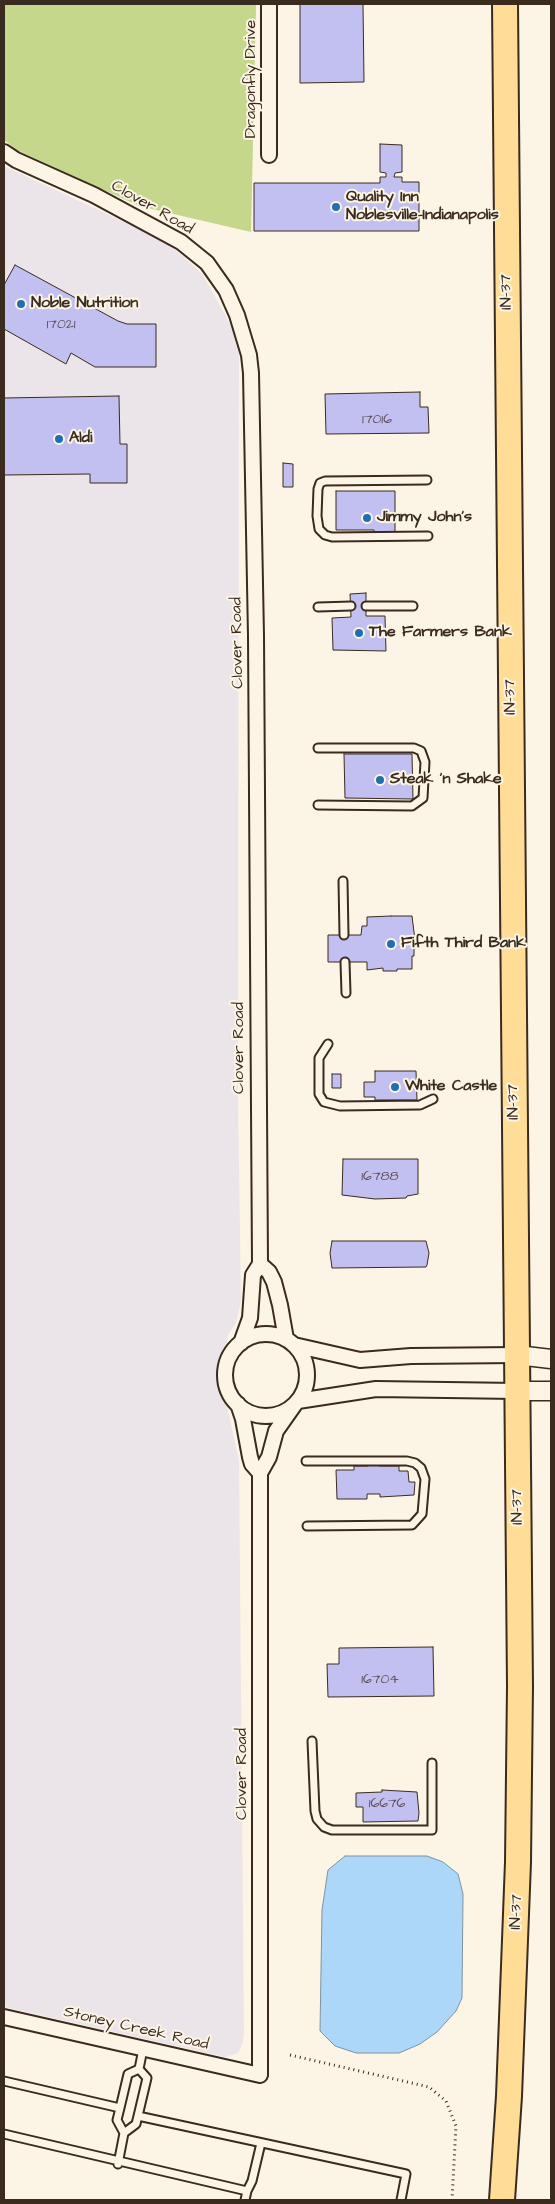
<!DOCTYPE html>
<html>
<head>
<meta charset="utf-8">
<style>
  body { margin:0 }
  #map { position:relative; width:555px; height:2204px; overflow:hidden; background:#fcf5e5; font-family:"Architects Daughter",sans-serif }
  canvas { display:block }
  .frame { position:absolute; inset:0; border:5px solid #3b2a1e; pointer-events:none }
</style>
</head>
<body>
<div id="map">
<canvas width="555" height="2204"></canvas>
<div class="frame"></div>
</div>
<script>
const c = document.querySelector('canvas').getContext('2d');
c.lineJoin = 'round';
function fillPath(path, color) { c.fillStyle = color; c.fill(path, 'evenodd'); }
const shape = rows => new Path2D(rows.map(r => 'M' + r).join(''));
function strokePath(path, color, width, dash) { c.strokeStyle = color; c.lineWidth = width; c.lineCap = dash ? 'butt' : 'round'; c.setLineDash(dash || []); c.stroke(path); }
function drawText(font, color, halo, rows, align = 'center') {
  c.font = font + ' "Architects Daughter",sans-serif'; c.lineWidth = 4; c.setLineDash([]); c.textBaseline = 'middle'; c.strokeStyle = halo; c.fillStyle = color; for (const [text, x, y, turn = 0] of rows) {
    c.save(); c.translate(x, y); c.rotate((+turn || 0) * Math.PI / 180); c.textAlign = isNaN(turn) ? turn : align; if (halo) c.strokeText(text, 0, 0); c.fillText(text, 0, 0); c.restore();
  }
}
fillPath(shape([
  [4,166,161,239,184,257,203,275,226,316,233,331,239,357,238,1097,241,1301,236,1323,228,1335,222,1396,228,1410,239,1461,244,2034,242,2045,238,2053,225,2057,4,2007]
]), '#ebe5e9');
fillPath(shape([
  [4,4,255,4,256,6,251,232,139,206,17,150,4,140]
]), '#c5d78b');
const water = shape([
  [345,1856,427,1856,443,1862,458,1874,463,1894,462,1998,456,2011,437,2032,420,2044,399,2053,356,2053,335,2046,320,2031,322,1910,328,1870,345,1856]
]);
fillPath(water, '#acd7f8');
strokePath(water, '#7f92a1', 1);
const building = shape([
  [300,4,363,4,364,82,300,83,300,4],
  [380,144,402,145,402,172,395,173,394,177,402,177,402,182,419,182,419,231,254,231,254,183,380,183,380,177,386,177,386,173,380,172,380,144],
  [15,265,118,321,127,324,156,324,156,367,95,367,71,353,66,364,4,329,4,285,15,265],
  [420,392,420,407,428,407,429,433,326,434,325,394,420,392],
  [119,396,120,444,127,444,127,483,90,483,90,474,4,475,4,398,119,396],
  [283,463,293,464,293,487,283,487,283,463],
  [336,491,395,491,395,532,374,533,374,530,336,530,336,491],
  [366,593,366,616,385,616,386,651,333,650,332,618,351,617,350,594,366,593],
  [344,754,412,754,413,799,345,798,344,754],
  [391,916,412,916,416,948,414,948,414,956,412,956,412,969,397,969,397,971,383,971,383,968,367,970,367,962,328,962,328,935,361,935,362,926,367,926,367,917,391,916],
  [375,1071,416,1071,417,1100,375,1100,375,1097,364,1097,364,1082,375,1082,375,1071],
  [332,1074,341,1074,341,1088,332,1088,332,1074],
  [343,1159,418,1159,418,1194,407,1196,406,1198,375,1199,342,1195,343,1159],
  [332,1241,426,1241,429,1253,427,1265,426,1267,332,1268,330,1253,332,1241],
  [368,1464,379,1464,379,1466,399,1466,399,1471,408,1471,409,1482,415,1482,414,1495,380,1497,380,1494,367,1494,367,1499,337,1499,336,1470,354,1470,354,1466,368,1466,368,1464],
  [433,1647,434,1696,328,1697,327,1664,339,1664,339,1648,433,1647],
  [382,1790,417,1792,419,1813,418,1821,363,1822,363,1807,356,1807,356,1793,382,1792,382,1790]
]);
fillPath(building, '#c2bff1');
strokePath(building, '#3b2a1e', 1);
const service = shape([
  [427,480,325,481,320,483,318,489,317,516,319,529,325,535,332,537,428,536],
  [366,606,413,606],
  [318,607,351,606],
  [318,805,412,806,423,798,425,762,421,751,414,748,318,748],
  [343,881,344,935],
  [345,962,346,993],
  [328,1044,319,1058,319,1094,324,1102,340,1106,420,1105,433,1099],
  [306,1461,407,1461,415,1463,421,1468,425,1479,422,1514,412,1525,307,1526],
  [312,1741,315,1811,317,1819,324,1827,332,1830,432,1830,432,1763],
  [139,2069,147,2078,138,2116,136,2124,124,2133,117,2120,120,2108,128,2074,139,2069],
  [139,2069,143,2049],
  [4,2081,120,2108],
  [138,2116,406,2174,401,2200],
  [4,2134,247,2191,245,2200],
  [118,2164,124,2133],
  [247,2191,252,2181,261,2143]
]);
const minor = shape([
  [269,4,269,155],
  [4,152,16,160,94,195,181,242,207,263,226,290,237,315,249,355,251,373,256,636,260,1264,253,1275,250,1318,241,1343],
  [260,1264,269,1272,274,1282,280,1305,286,1339],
  '225 1375a41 41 0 1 1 82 0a41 41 0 1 1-82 0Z',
  [294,1345,360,1360,411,1356,517,1355],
  [298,1401,376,1389,517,1391],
  [238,1404,243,1419,250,1457,252,1464,260,1473],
  [4,2017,260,2075,260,1473,269,1457,276,1431,295,1404]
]);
const tertiary = shape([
  [517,1355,551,1359],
  [517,1391,551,1391]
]);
const trunk = shape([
  [502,2200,509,2096,518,1862,520,1686,505,4]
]);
strokePath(service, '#3b2a1e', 11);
strokePath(minor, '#3b2a1e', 18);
strokePath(tertiary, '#3b2a1e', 21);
strokePath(trunk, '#3b2a1e', 28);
strokePath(shape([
  [290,2055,429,2087,446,2101,456,2126,452,2200]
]), '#3b2a1e', 3, [1, 4]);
strokePath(service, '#fcf5e5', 7);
strokePath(minor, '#fcf5e5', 14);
strokePath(tertiary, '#fcf5e5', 18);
strokePath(trunk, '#ffdd96', 24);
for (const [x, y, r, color] of [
  [336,207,5,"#1f6fb2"],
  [21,304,5,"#1f6fb2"],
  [59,439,5,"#1f6fb2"],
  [367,518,5,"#1f6fb2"],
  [359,633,5,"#1f6fb2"],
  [380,780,5,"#1f6fb2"],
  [391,944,5,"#1f6fb2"],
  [395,1087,5,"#1f6fb2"]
]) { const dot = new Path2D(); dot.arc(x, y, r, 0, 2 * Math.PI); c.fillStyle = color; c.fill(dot); strokePath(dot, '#fcf5e5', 2); }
drawText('14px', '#5d4f53', null, [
  ["17021",61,325],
  ["17016",377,420],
  ["16788",380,1177],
  ["16704",380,1680],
  ["16676",387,1804]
]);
drawText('16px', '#3b2a1e', '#fcf5e5', [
  ["Dragonfly Drive",252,79,-90],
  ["Clover Road",152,208,30],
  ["IN-37",507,292,-91],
  ["Clover Road",238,643,-91],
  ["IN-37",511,697,-91],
  ["Clover Road",240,1048,-90],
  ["IN-37",514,1102,-91],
  ["IN-37",518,1507,-91],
  ["Clover Road",243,1774,-90],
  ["IN-37",517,1912,-88],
  ["Stoney Creek Road",136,2029,13]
]);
drawText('bold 16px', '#3b2a1e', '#fcf5e5', [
  ["Quality Inn",346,198],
  ["Noblesville-Indianapolis",346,216],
  ["Noble Nutrition",31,304],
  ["Aldi",69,439],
  ["Jimmy John's",377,518],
  ["The Farmers Bank",369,633],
  ["Steak 'n Shake",390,780],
  ["Fifth Third Bank",401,944],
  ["White Castle",405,1087]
], 'left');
</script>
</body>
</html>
